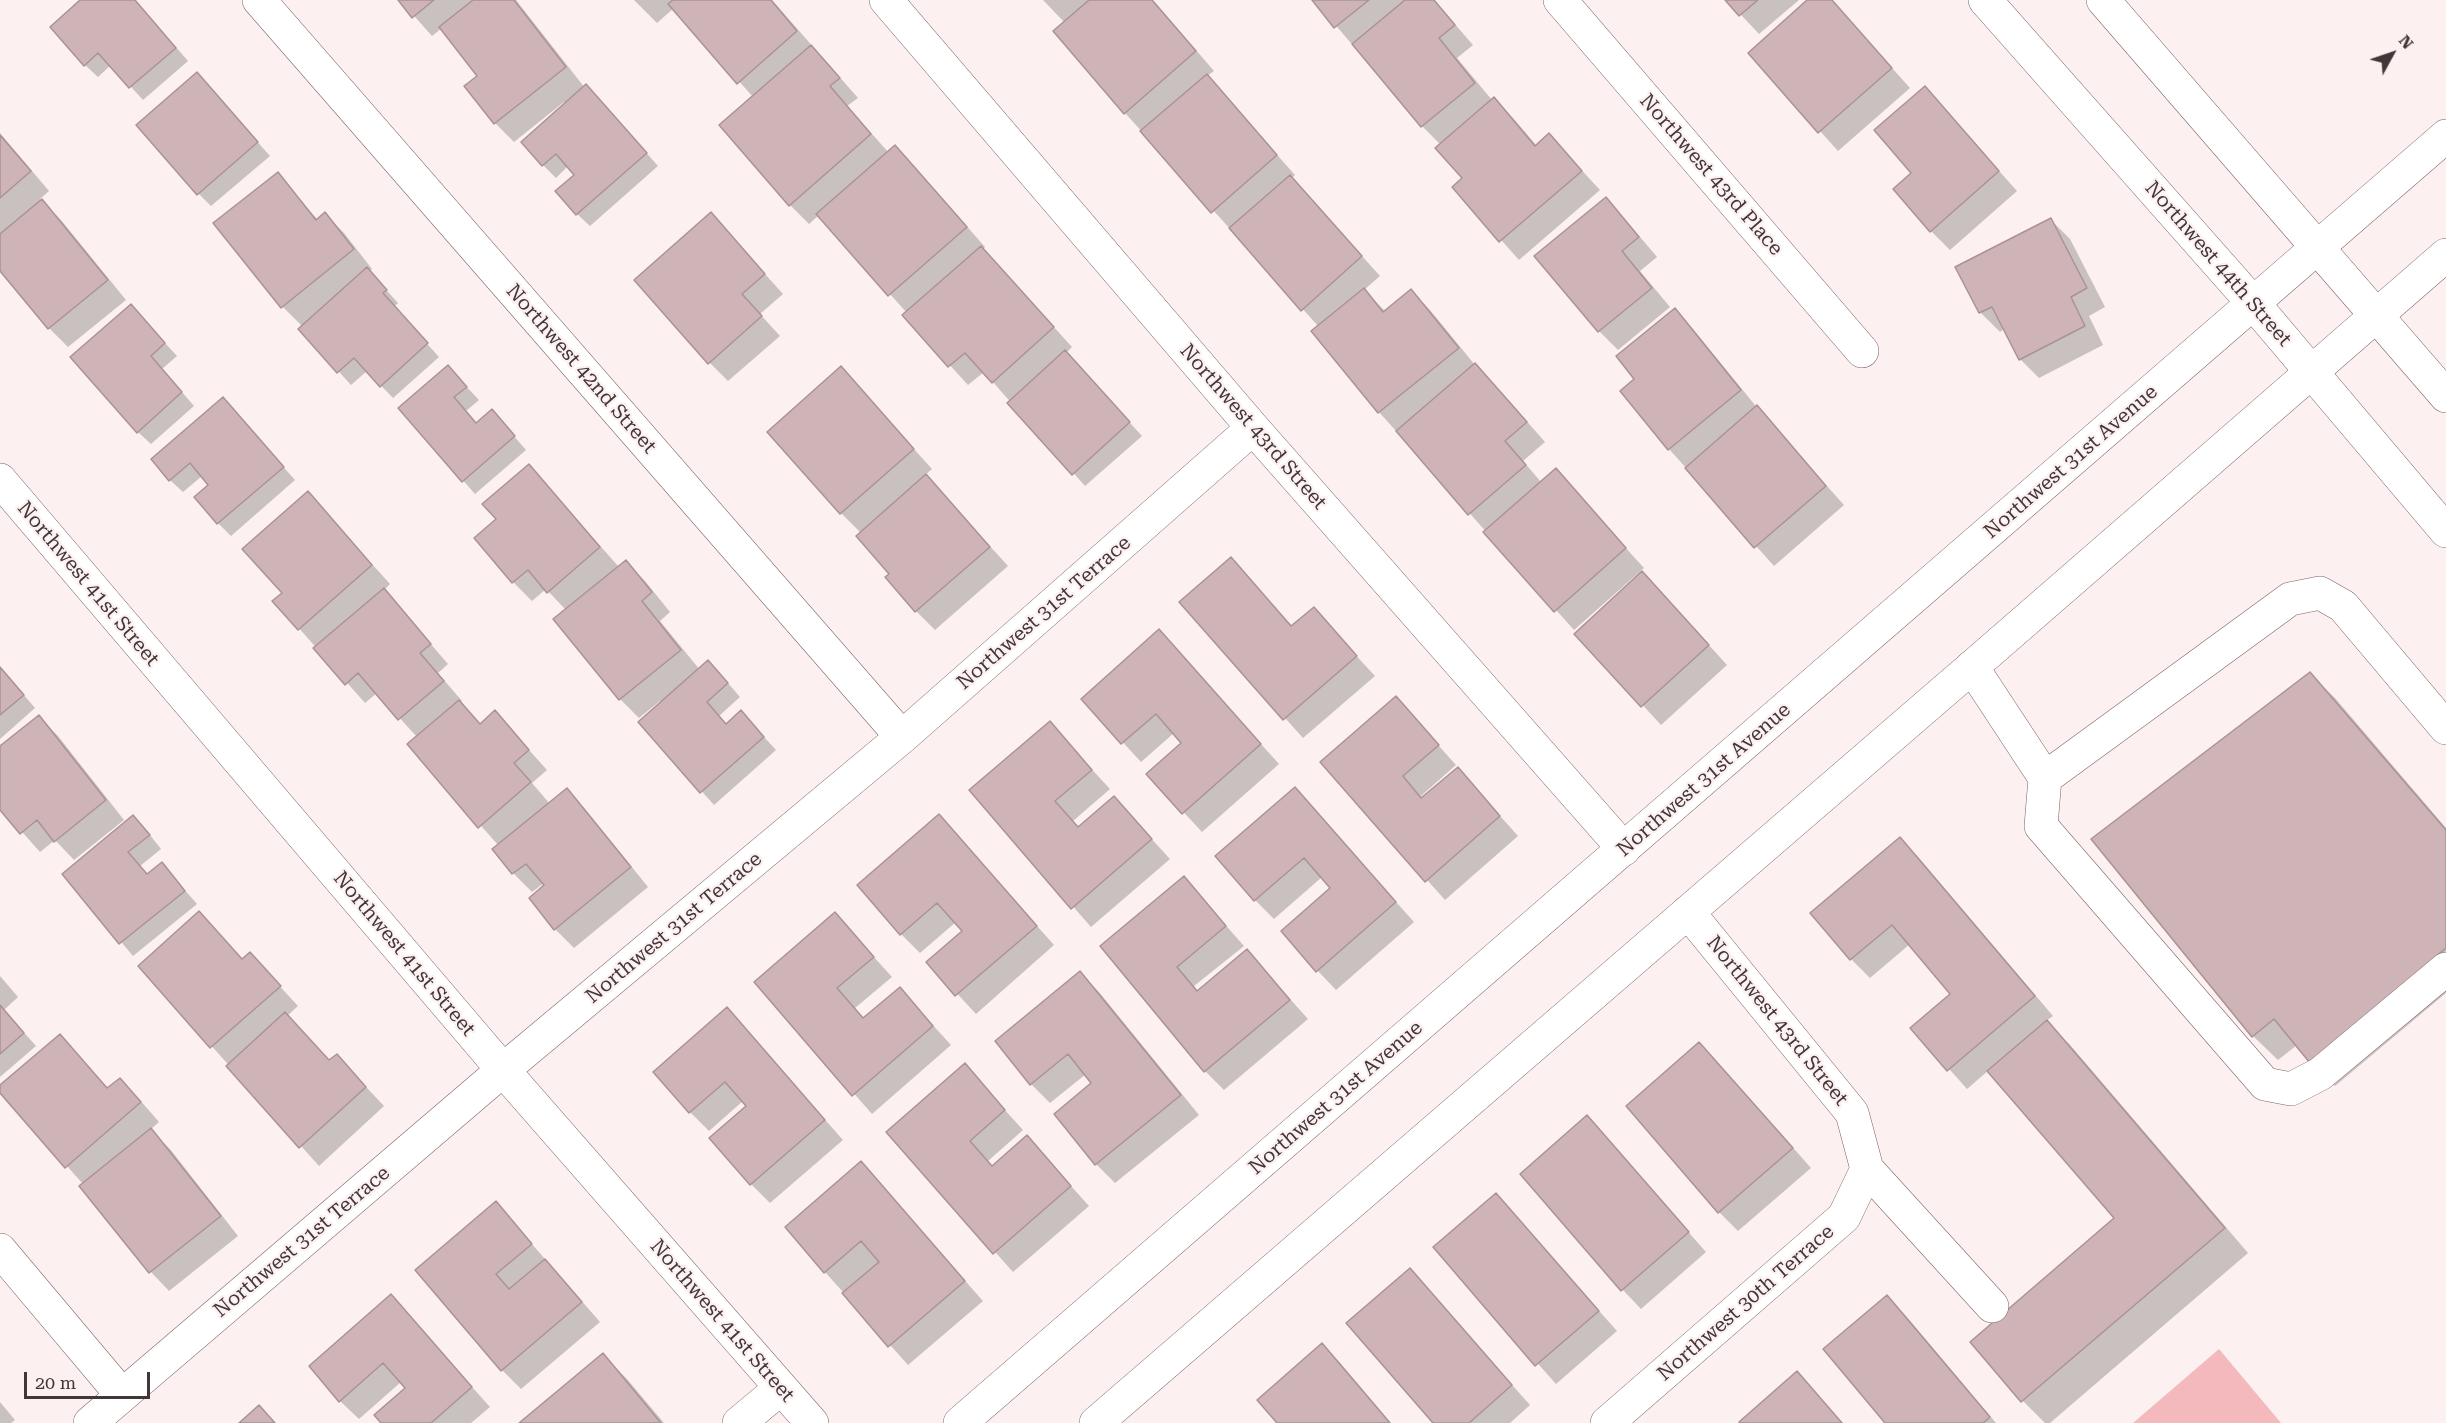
<!DOCTYPE html>
<html>
<head>
<meta charset="utf-8">
<style>
  body { margin:0 }
  #map { position:relative; width:2446px; height:1423px; overflow:hidden; background:#fcf0f1; font-family:"Roboto Serif",serif }
  canvas { display:block }
  .north { position:absolute; left:2362px; top:24px; width:60px; height:60px; -webkit-text-stroke:4px #fcf0f1; paint-order:stroke; rotate:50deg; font-size:16px; font-weight:700; line-height:24px; text-align:center; color:#423738 }
  .north::after { content:''; display:block; margin:auto; width:21px; height:27px; background:#423738; clip-path:polygon(50% 0,100% 100%,50% 72%,0 100%) }
  .scale { position:absolute; left:24px; top:1372px; width:126px; height:27px; box-sizing:border-box; border:3px solid #423738; border-top:0; padding-left:8px; font-size:18px; line-height:21px; white-space:nowrap; color:#423738; -webkit-text-stroke:4px #fcf0f1; paint-order:stroke }
</style>
</head>
<body>
<div id="map">
<canvas width="2446" height="1423"></canvas>
<div class="north">N</div>
<div class="scale">20 m</div>
</div>
<script>
const c = document.querySelector('canvas').getContext('2d');
c.lineJoin = 'round';
function fillPath(path, color) { c.fillStyle = color; c.fill(path, 'evenodd'); }
const shape = rows => new Path2D(rows.map(r => 'M' + r).join(''));
function strokePath(path, color, width, dash) { c.strokeStyle = color; c.lineWidth = width; c.lineCap = dash ? 'butt' : 'round'; c.setLineDash(dash || []); c.stroke(path); }
function drawText(font, color, halo, rows, align = 'center') {
  c.font = font + ' "Roboto Serif",serif'; c.lineWidth = 4.5; c.setLineDash([]); c.textBaseline = 'middle'; c.strokeStyle = halo; c.fillStyle = color; for (const [text, x, y, turn = 0] of rows) {
    c.save(); c.translate(x, y); c.rotate((+turn || 0) * Math.PI / 180); c.textAlign = isNaN(turn) ? turn : align; if (halo) c.strokeText(text, 0, 0); c.fillText(text, 0, 0); c.restore();
  }
}
fillPath(shape([
  [2219,1349,2281,1423,2133,1423]
]), '#f4b9bd');
fillPath(shape([
  [83,0,135,0,188,61,143,100,111,65,98,77,85,65],
  [400,0,516,0,585,88,599,99,658,166,590,226,577,214,576,175,568,166,556,178,543,165,566,104,564,102,514,142,495,123,479,76,442,28,432,36],
  [634,0,772,0,858,98,847,106,889,153,895,147,914,166,985,247,983,249,1072,347,1066,353,1142,436,1085,486,984,372,968,385,904,315,907,313,819,215,809,224,790,205,753,97,674,8,657,23],
  [1043,0,1153,0,1214,71,1207,76,1295,175,1292,178,1380,276,1364,290,1386,312,1411,291,1430,310,1475,365,1494,384,1545,442,1523,461,1541,482,1555,470,1644,568,1574,630,1379,412,1314,331,1319,327,1125,113,1065,23],
  [1314,0,1434,0,1473,45,1457,58,1492,100,1494,99,1513,118,1537,146,1549,135,1600,190,1519,260,1454,187,1464,178,1441,145,1422,126],
  [1727,0,1799,0,1759,34],
  [1810,0,1831,0,1910,88,1838,151,1750,53],
  [197,74,270,156,211,206,199,194],
  [1925,88,2017,191,1950,250,1931,231,1913,173],
  [0,133,49,191,40,199,61,220,126,300,68,347,49,328,0,269],
  [277,174,318,220,325,214,344,233,372,269,369,271,398,303,394,307,439,357,393,398,367,371,351,385,300,329,303,327,282,306],
  [1606,199,1624,218,1657,257,1640,271,1670,307,1618,350,1599,331],
  [711,214,783,294,760,314,780,336,728,381,709,362],
  [2051,220,2070,239,2105,307,2089,316,2103,345,2039,378,2020,359,2004,329,2000,332,1981,313,1957,267],
  [131,306,177,356,162,369,194,406,151,444,138,432],
  [1674,310,1693,329,1759,410,1844,505,1774,566,1669,449,1636,379],
  [841,368,932,469,925,475,1008,566,935,630,916,611,861,533,841,513],
  [460,380,479,400,466,411,477,424,492,411,526,450,475,494,400,409],
  [223,399,295,480,231,536,218,523,210,485,202,476,183,492,170,480],
  [529,466,619,567,626,562,645,581,670,612,660,621,700,670,721,675,740,697,719,716,727,725,741,712,776,750,714,805,640,722,662,703,660,701,639,718,620,699,566,610,546,589,532,601,513,582,498,520],
  [308,493,390,584,384,590,448,664,438,673,462,701,460,702,481,725,495,712,547,770,532,783,550,804,566,791,585,809,648,887,574,948,555,929,544,883,532,892,513,873,494,850,499,846,409,745,417,737,377,693,365,703,275,601,284,593],
  [1231,559,1293,627,1313,609,1375,676,1303,738,1181,602],
  [1661,592,1727,665,1661,725,1577,634],
  [1159,631,1279,764,1202,832,1148,774,1183,743,1174,733,1141,762,1083,699],
  [0,667,35,708,0,739],
  [2310,674,2335,698,2446,828,2446,993,2335,1086,2297,1045,2278,1060,2253,1036],
  [1396,698,1456,765,1421,796,1423,799,1458,769,1518,836,1445,900,1322,762],
  [39,717,58,736,124,820,74,860,55,840,40,852,0,807,0,748],
  [1049,723,1110,789,1073,821,1079,828,1114,798,1170,859,1091,927,971,790],
  [1295,789,1414,922,1336,990,1318,971,1332,888,1322,877,1274,919,1255,900],
  [939,816,1054,945,976,1014,928,962,964,931,956,922,920,953,901,934],
  [146,830,161,849,140,866,148,875,162,864,197,904,133,956,64,874],
  [1900,839,1919,858,2053,1016,2046,1021,2071,1046,2248,1253,2050,1423,2045,1423,2023,1401,1972,1342,2116,1218,1989,1070,1967,1089,1913,1028,1952,994,1910,944,1870,978,1851,959],
  [1184,878,1244,946,1194,986,1198,991,1247,951,1308,1019,1224,1090,1205,1071,1102,947],
  [835,914,892,977,855,1008,865,1019,900,989,951,1045,872,1114,756,982],
  [250,954,298,1006,287,1016,330,1061,337,1056,384,1106,319,1166,140,966,243,960],
  [1080,973,1099,992,1199,1115,1115,1183,1096,1164,1094,1083,1086,1074,1050,1103,1031,1084,997,1041],
  [0,976,18,997,4,1010,36,1046,0,1077],
  [727,1009,843,1140,770,1203,751,1184,748,1106,743,1101,709,1131,690,1112],
  [60,1036,109,1089,120,1080,139,1099,159,1122,150,1130,170,1149,238,1236,169,1291,151,1272,81,1186,83,1184,0,1091,0,1087],
  [1718,1063,1811,1168,1738,1231,1719,1212],
  [964,1065,1023,1130,988,1161,993,1167,1027,1137,1089,1206,1013,1272,888,1132],
  [1587,1118,1706,1252,1641,1309,1623,1290],
  [861,1163,983,1301,908,1365,825,1272],
  [1496,1195,1617,1331,1556,1384,1435,1248],
  [496,1203,600,1322,521,1389,502,1370,417,1270],
  [1410,1270,1530,1405,1510,1423,1435,1423],
  [391,1296,490,1407,471,1423,383,1423,407,1389,401,1382,359,1419,340,1401],
  [1887,1297,1906,1316,1996,1423,1887,1423],
  [1322,1345,1341,1364,1391,1423,1279,1423],
  [603,1355,627,1379,664,1423,521,1423],
  [1797,1373,1843,1423,1742,1423],
  [0,1402,15,1420,11,1423,0,1423]
]), '#0003');
const building = shape([
  [80,0,135,0,176,48,129,88,98,53,84,66,50,27,80,0],
  [398,0,434,0,412,18,398,0],
  [473,0,514,0,566,67,494,124,464,86,477,76,439,27,473,0],
  [673,0,771,0,797,31,737,84,668,4,673,0],
  [1089,0,1152,0,1196,51,1124,114,1053,31,1089,0],
  [1312,0,1369,0,1334,28,1312,0],
  [1405,0,1434,0,1455,25,1439,38,1475,83,1421,127,1352,44,1405,0],
  [1725,0,1758,0,1739,16,1725,0],
  [1807,0,1832,0,1892,68,1818,133,1748,53,1807,0],
  [811,45,840,78,830,86,871,134,789,206,719,125,811,45],
  [197,72,258,142,197,195,136,125,197,72],
  [1207,74,1277,155,1211,213,1140,131,1207,74],
  [586,84,647,153,576,215,555,191,574,175,556,154,542,166,521,142,586,84],
  [1925,86,1999,171,1930,232,1893,189,1911,173,1874,130,1925,86],
  [1494,97,1535,146,1549,133,1582,171,1499,242,1452,187,1462,178,1435,148,1494,97],
  [0,135,31,171,0,198,0,135],
  [895,145,967,227,888,296,816,214,895,145],
  [278,172,316,220,325,212,354,249,281,308,213,223,278,172],
  [1290,175,1362,256,1301,311,1229,228,1290,175],
  [1606,197,1639,237,1622,251,1652,288,1598,332,1534,256,1606,197],
  [42,199,108,280,48,329,0,271,0,234,42,199],
  [711,212,765,274,742,294,762,316,708,364,634,280,711,212],
  [2051,218,2087,288,2071,297,2085,326,2019,360,1992,307,1979,313,1955,267,2051,218],
  [981,246,1054,327,992,383,965,353,948,367,902,315,981,246],
  [367,267,387,290,383,293,428,343,380,387,354,358,337,373,298,329,367,267],
  [1364,288,1383,312,1411,289,1459,348,1378,413,1311,331,1364,288],
  [131,304,165,343,151,356,182,392,137,433,70,357,131,304],
  [1675,308,1741,390,1668,450,1620,391,1634,379,1616,356,1675,308],
  [1065,350,1130,422,1072,475,1007,403,1065,350],
  [1475,363,1527,422,1505,441,1526,465,1468,515,1396,431,1475,363],
  [448,365,467,387,454,397,476,423,492,409,515,436,462,482,398,408,448,365],
  [841,366,914,449,840,514,767,432,841,366],
  [223,397,284,467,217,524,194,497,208,485,190,463,169,481,151,459,223,397],
  [1757,405,1826,486,1754,548,1685,468,1757,405],
  [529,464,600,547,547,593,528,570,512,583,474,538,496,519,482,504,529,464],
  [1556,468,1626,548,1554,612,1483,532,1556,468],
  [926,474,990,547,915,612,885,577,889,574,856,536,926,474],
  [308,491,372,565,298,630,272,601,282,593,242,549,308,491],
  [1231,557,1291,626,1314,607,1357,656,1283,720,1179,602,1231,557],
  [626,560,652,592,642,601,681,650,619,700,553,619,626,560],
  [1642,571,1709,645,1641,707,1574,634,1642,571],
  [384,588,431,644,420,653,444,681,398,720,358,673,345,685,313,648,384,588],
  [1159,629,1261,744,1182,814,1146,774,1181,743,1156,714,1121,744,1081,699,1159,629],
  [708,660,728,683,707,702,726,724,741,710,764,737,700,793,638,722,708,660],
  [0,667,24,695,0,715,0,667],
  [2310,672,2446,830,2446,948,2310,1063,2274,1019,2252,1037,2091,839,2310,672],
  [1396,696,1439,745,1403,776,1421,798,1458,767,1500,816,1425,882,1320,762,1396,696],
  [459,700,480,724,495,710,529,750,514,763,531,782,478,828,407,744,459,700],
  [39,715,106,800,54,842,37,820,20,834,0,810,0,746,39,715],
  [1050,721,1092,770,1055,801,1078,827,1114,796,1152,839,1071,909,969,790,1050,721],
  [1295,787,1396,902,1316,972,1281,931,1330,888,1304,858,1254,901,1215,856,1295,787],
  [567,788,631,867,554,930,529,898,544,885,526,864,512,874,492,849,567,788],
  [939,814,1037,926,955,996,926,962,962,931,937,903,900,935,857,885,939,814],
  [133,815,150,835,128,852,147,874,162,862,185,891,119,944,62,874,133,815],
  [1900,837,2035,996,1947,1071,1910,1028,1950,994,1892,925,1850,960,1810,913,1900,837],
  [1184,876,1226,926,1177,967,1197,991,1247,949,1290,1000,1204,1072,1100,946,1184,876],
  [199,911,242,959,250,952,281,986,210,1048,138,966,199,911],
  [835,912,874,957,837,988,863,1018,900,987,933,1026,852,1096,754,982,835,912],
  [1080,971,1181,1095,1095,1165,1054,1114,1091,1083,1068,1054,1030,1085,995,1041,1080,971],
  [0,1005,24,1033,0,1054,0,1005],
  [727,1007,825,1120,750,1185,709,1138,746,1106,725,1082,689,1113,653,1072,727,1007],
  [285,1012,329,1060,337,1054,366,1087,299,1148,226,1066,285,1012],
  [2047,1020,2225,1228,2021,1402,1970,1342,2114,1218,1987,1071,2047,1020],
  [60,1034,107,1088,120,1078,141,1102,65,1168,0,1093,0,1085,60,1034],
  [1699,1042,1793,1148,1718,1213,1626,1106,1699,1042],
  [965,1063,1005,1110,970,1141,992,1166,1027,1135,1071,1186,993,1254,886,1132,965,1063],
  [1587,1115,1689,1232,1621,1291,1520,1174,1587,1115],
  [151,1128,221,1216,149,1273,79,1186,151,1128],
  [861,1161,965,1281,888,1347,842,1293,879,1262,861,1241,824,1273,785,1227,861,1161],
  [1496,1193,1599,1311,1535,1366,1433,1247,1496,1193],
  [496,1201,532,1244,496,1274,509,1289,545,1259,582,1302,501,1371,415,1270,496,1201],
  [1410,1268,1512,1385,1469,1423,1433,1423,1346,1323,1410,1268],
  [391,1294,472,1387,431,1423,381,1423,374,1415,405,1388,383,1363,339,1402,309,1366,391,1294],
  [1887,1295,1990,1417,1983,1423,1885,1423,1823,1349,1887,1295],
  [1322,1343,1390,1423,1277,1423,1257,1400,1322,1343],
  [603,1353,661,1423,519,1423,603,1353],
  [1797,1371,1842,1423,1740,1423,1739,1422,1797,1371],
  [259,1405,275,1423,239,1423,259,1405]
]);
fillPath(building, '#ceb4b6');
strokePath(building, '#ab9293', 1.5);
const minor = shape([
  [259,0,902,737],
  [886,0,1253,428,1624,849],
  [1560,0,1862,351],
  [1985,0,2254,304,2446,531],
  [2103,0,2446,396],
  [0,480,503,1070,812,1423],
  [1972,667,2045,778,2290,599,2320,593,2343,606,2446,728],
  [2045,778,2041,826,2265,1084,2291,1089,2320,1074,2446,969],
  [1688,912,1852,1113,1867,1169,1992,1306],
  [0,1250,122,1395],
  [90,1423,503,1070,902,737,1253,428],
  [739,1423,781,1388],
  [1607,1423,1844,1217,1867,1169]
]);
const major = shape([
  [960,1423,2446,136],
  [1096,1423,1972,667,2446,255]
]);
strokePath(minor, '#7c6566', 34);
strokePath(major, '#7c6566', 34);
strokePath(minor, '#fff', 33);
strokePath(major, '#fff', 33);
drawText('20px', '#423738', '#fcf0f1', [
  ["Northwest 43rd Place",1711,175,49],
  ["Northwest 44th Street",2218,264,49],
  ["Northwest 42nd Street",581,369,49],
  ["Northwest 43rd Street",1253,427,49],
  ["Northwest 31st Avenue",2071,462,-41],
  ["Northwest 41st Street",88,584,50],
  ["Northwest 31st Terrace",1044,613,-41],
  ["Northwest 31st Avenue",1704,780,-41],
  ["Northwest 31st Terrace",674,928,-40],
  ["Northwest 41st Street",404,954,50],
  ["Northwest 43rd Street",1777,1021,51],
  ["Northwest 31st Avenue",1336,1098,-41],
  ["Northwest 31st Terrace",302,1242,-40],
  ["Northwest 30th Terrace",1746,1303,-41],
  ["Northwest 41st Street",722,1321,49]
]);
</script>
</body>
</html>
